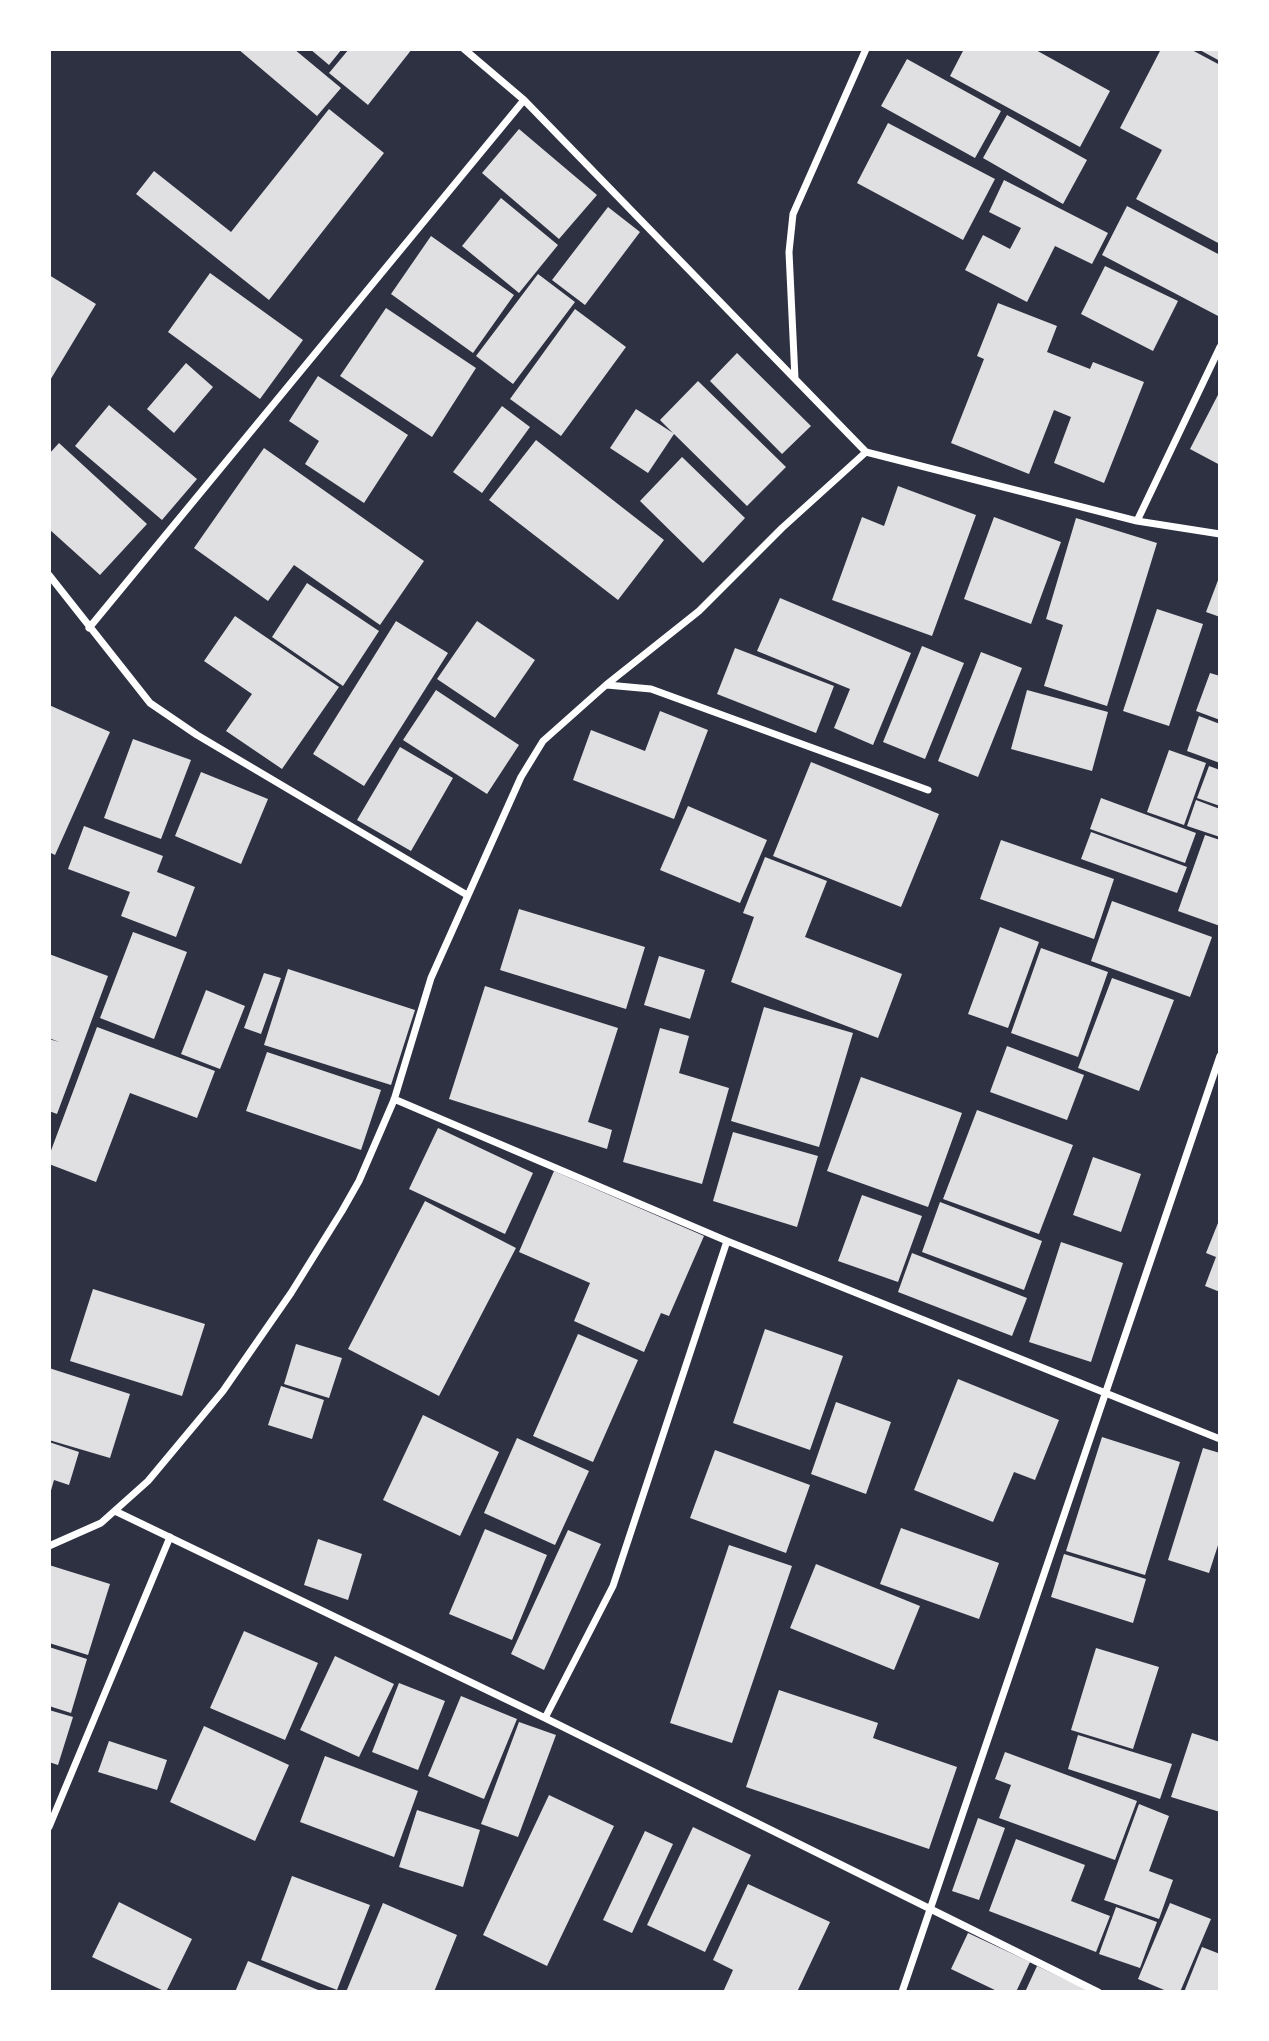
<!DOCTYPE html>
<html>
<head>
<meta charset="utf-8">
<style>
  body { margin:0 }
  #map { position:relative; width:1269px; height:2041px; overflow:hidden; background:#2d3142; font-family:Rubik,sans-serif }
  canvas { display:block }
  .frame { position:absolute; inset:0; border:51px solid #fff; pointer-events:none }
</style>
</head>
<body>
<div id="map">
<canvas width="1269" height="2041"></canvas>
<div class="frame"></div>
</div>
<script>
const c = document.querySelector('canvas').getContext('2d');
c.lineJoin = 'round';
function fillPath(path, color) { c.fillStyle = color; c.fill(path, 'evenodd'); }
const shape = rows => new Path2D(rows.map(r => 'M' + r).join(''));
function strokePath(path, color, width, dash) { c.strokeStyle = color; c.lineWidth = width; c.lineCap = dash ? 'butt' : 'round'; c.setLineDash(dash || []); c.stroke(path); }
fillPath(shape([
  [238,49,294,49,341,88,317,116],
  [310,49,342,49,329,65],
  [349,49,412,49,368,105,329,73],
  [964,49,1034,49,1110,91,1080,147,950,76],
  [1161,49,1190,49,1220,65,1220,244,1136,199,1162,150,1120,128],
  [1198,49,1220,49,1220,61],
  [907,59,1001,111,975,158,881,106],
  [329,109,384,153,269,300,136,194,154,171,231,232],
  [1007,115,1087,160,1063,204,983,158],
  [888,123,995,179,963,240,857,183],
  [519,129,597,195,559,239,482,173],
  [1004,180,1108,233,1092,264,1055,246,1027,302,965,270,983,235,1010,249,1021,228,989,212],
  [501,198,558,245,519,293,462,246],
  [1127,206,1220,255,1220,317,1102,255],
  [608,207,640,232,585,305,552,280],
  [431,236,514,295,473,353,391,294],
  [1105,266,1178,301,1153,351,1081,314],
  [210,273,303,340,260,399,168,332],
  [538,274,575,302,513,384,476,356],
  [49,275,96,304,49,382],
  [998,303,1057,326,1047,352,1090,369,1093,362,1144,382,1104,483,1054,463,1071,417,1054,410,1029,474,951,443,984,359,977,356],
  [386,308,476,368,432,437,340,376],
  [575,309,626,347,561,436,510,399],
  [737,353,811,426,782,454,710,381],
  [186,363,213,387,174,433,147,409],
  [318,376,408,435,364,503,305,464,319,441,289,421],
  [698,381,786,467,747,506,674,434,648,473,610,448,636,409,673,433,660,420],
  [1220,391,1220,465,1190,449],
  [109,405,197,479,162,520,75,446],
  [502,406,530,427,482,493,453,472],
  [536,440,664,540,618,600,489,500],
  [59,443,147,524,100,575,49,529,49,454],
  [264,448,424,561,380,625,294,565,268,601,194,548],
  [682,457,745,518,703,563,640,501],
  [898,486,976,515,932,636,832,600,862,517,884,526],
  [994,517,1061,542,1031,624,964,599],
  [1076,518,1157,543,1107,706,1044,686,1063,625,1046,619],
  [1220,575,1220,617,1206,612],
  [307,583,379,631,343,686,272,637],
  [780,598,911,653,873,745,834,728,850,689,757,651],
  [1157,609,1203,624,1169,726,1123,711],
  [235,616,339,687,282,769,226,731,252,694,204,661],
  [396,621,448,653,364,786,313,754],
  [477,621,535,660,495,718,437,679],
  [922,646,964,663,925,759,883,742],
  [735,648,834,686,816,733,717,694],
  [981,652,1022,668,978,777,938,761],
  [1210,673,1220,676,1220,720,1196,711],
  [436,690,519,745,487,794,403,740],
  [1027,690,1108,712,1092,771,1011,749],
  [49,705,110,732,55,855,49,852],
  [660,711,708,730,674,819,573,780,591,730,645,751],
  [1199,716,1220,724,1220,763,1187,751],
  [133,739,191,760,161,839,104,818],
  [400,747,453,778,411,851,357,820],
  [1169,750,1206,763,1184,825,1147,812],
  [811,762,939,814,901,907,773,856],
  [1209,766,1220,770,1220,806,1197,798],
  [201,772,268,799,241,864,175,836],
  [1101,798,1196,833,1185,863,1090,829],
  [1196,800,1220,809,1220,837,1187,826],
  [688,806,767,840,740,903,660,870],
  [84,826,163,856,157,872,195,887,176,937,121,916,130,892,68,869],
  [1091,832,1187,867,1177,893,1081,859],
  [1205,835,1220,840,1220,926,1178,911],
  [1001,840,1114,879,1094,939,980,899],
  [765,857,827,881,805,937,902,974,878,1038,731,982,754,917,743,913],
  [1112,901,1212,937,1190,997,1091,961],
  [519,909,645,947,626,1009,500,970],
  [1000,927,1039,942,1008,1028,968,1014],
  [133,932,187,952,154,1039,100,1018],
  [1041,948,1108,972,1078,1057,1011,1033],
  [49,954,108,976,57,1114,49,1111,49,1039,59,1042,49,1038],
  [659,956,705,970,690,1019,644,1005],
  [288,969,415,1010,391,1085,264,1045],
  [264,973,281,978,261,1034,244,1028],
  [1112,978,1174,1000,1139,1091,1078,1068],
  [485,986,618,1028,588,1122,612,1130,607,1149,449,1099],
  [206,990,245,1006,220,1069,181,1054],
  [764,1007,853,1033,819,1147,731,1121],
  [97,1027,215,1071,197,1118,130,1093,96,1182,49,1164,49,1156],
  [660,1028,689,1036,679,1073,729,1088,702,1184,623,1162],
  [1007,1046,1084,1075,1067,1120,990,1092],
  [267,1052,381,1090,361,1150,246,1111],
  [861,1077,962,1113,928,1207,827,1171],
  [977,1110,1073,1145,1039,1234,943,1199],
  [438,1128,533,1173,505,1234,409,1189],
  [733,1132,818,1156,797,1227,713,1201],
  [1093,1157,1141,1174,1121,1232,1073,1215],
  [554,1171,704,1236,669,1316,661,1313,644,1352,574,1321,590,1283,519,1252],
  [862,1195,922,1216,898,1282,838,1261],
  [425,1201,516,1248,439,1396,348,1349],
  [940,1202,1042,1241,1024,1290,922,1252],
  [1220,1218,1220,1292,1205,1286,1216,1257,1206,1253],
  [1061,1242,1123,1263,1091,1362,1029,1342],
  [912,1253,1027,1298,1012,1336,898,1292],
  [93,1289,205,1324,182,1396,70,1361],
  [765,1329,843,1356,810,1450,733,1423],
  [578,1334,638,1360,593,1462,533,1436],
  [296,1344,342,1358,329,1398,284,1384],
  [49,1368,130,1394,110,1458,49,1440],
  [958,1379,1059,1420,1035,1480,1014,1472,993,1522,914,1490],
  [281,1386,324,1400,312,1439,268,1425],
  [836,1402,891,1422,866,1494,811,1474],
  [423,1415,499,1452,460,1536,383,1500],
  [1102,1437,1180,1462,1145,1575,1066,1551],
  [517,1438,589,1471,555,1545,484,1513],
  [49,1442,79,1452,69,1485,54,1480,50,1494],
  [1203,1448,1220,1453,1220,1539,1209,1573,1168,1560],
  [715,1450,810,1485,786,1553,690,1518],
  [901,1528,999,1563,979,1619,880,1584],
  [485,1529,547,1555,512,1640,449,1614],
  [568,1530,601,1544,544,1670,511,1654],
  [318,1539,362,1554,348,1600,304,1585],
  [729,1545,792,1566,732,1743,670,1723],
  [1064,1554,1146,1579,1133,1623,1051,1597],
  [816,1564,920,1606,894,1670,790,1628],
  [49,1565,110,1584,88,1655,49,1643],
  [244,1631,318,1663,285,1740,210,1708],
  [49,1647,87,1659,71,1713,49,1706],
  [1096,1648,1159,1667,1133,1749,1071,1730],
  [335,1656,394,1684,359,1757,300,1730],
  [399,1683,445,1701,418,1770,372,1752],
  [779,1690,878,1723,873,1738,957,1767,929,1849,746,1787],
  [461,1696,517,1719,484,1799,428,1776],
  [49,1710,73,1717,58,1765,49,1762],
  [519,1722,556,1735,518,1837,481,1824],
  [204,1726,289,1765,255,1841,170,1802],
  [1192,1733,1220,1742,1220,1812,1171,1797],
  [1078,1735,1172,1764,1160,1799,1068,1769],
  [109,1741,167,1760,157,1790,98,1772],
  [1005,1752,1137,1801,1115,1860,999,1818,1011,1785,995,1779],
  [325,1756,418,1791,394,1857,300,1822],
  [549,1795,614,1826,547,1966,483,1935],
  [1139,1804,1169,1816,1149,1871,1173,1880,1159,1919,1104,1900],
  [417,1810,480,1830,463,1887,399,1867],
  [978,1818,1005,1828,979,1900,952,1891],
  [693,1827,751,1855,705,1952,647,1925],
  [645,1831,673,1844,632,1933,603,1920],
  [1016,1839,1085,1865,1071,1901,1110,1916,1096,1952,989,1911],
  [292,1876,370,1905,337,1990,261,1960],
  [748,1884,830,1922,797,1992,723,1992,733,1970,713,1960],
  [119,1902,192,1939,166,1992,92,1957],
  [383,1903,457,1935,434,1992,346,1992],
  [1170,1903,1211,1919,1180,1992,1169,1992,1138,1979],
  [1116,1907,1157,1922,1140,1968,1099,1954],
  [968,1933,1030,1962,1016,1992,999,1992,951,1969],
  [1202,1947,1220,1954,1220,1992,1184,1992],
  [248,1961,323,1992,235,1992],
  [1037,1966,1092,1992,1025,1992]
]), '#e0e0e3');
strokePath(shape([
  [464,49,524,100,795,379],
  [866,49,793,214,789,252,795,379,866,452,1137,521,1220,534],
  [1137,521,1220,347],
  [49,575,150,703,197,735,467,895],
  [89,628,524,100],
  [607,685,651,689,928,790],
  [394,1099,727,1241,1220,1439],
  [115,1511,545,1718,1098,1992],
  [49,1546,101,1523,148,1481,223,1391,291,1293,342,1211,359,1181,394,1100,431,978,521,777,543,741,606,685,699,611,782,528,866,452],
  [545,1718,613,1586,727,1241],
  [49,1827,170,1537],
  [902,1992,1220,1056]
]), '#fff', 7);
</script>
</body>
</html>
